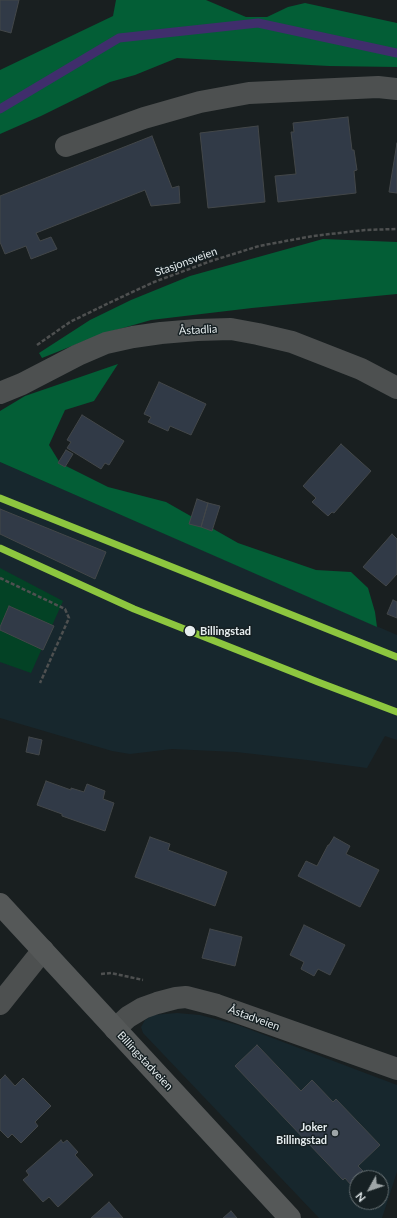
<!DOCTYPE html>
<html>
<head>
<meta charset="utf-8">
<style>
  body { margin:0 }
  #map { position:relative; width:397px; height:1218px; overflow:hidden; background:#191f20; font-family:Lato,sans-serif }
  canvas { display:block }
  .north { position:absolute; left:349px; top:1170px; width:40px; height:40px; box-sizing:border-box; background:#162023; border:1px solid #697275; border-radius:50%; rotate:230deg; font-size:11px; font-weight:700; line-height:16px; text-align:center; color:#e6edef }
  .north::after { content:''; display:block; margin:auto; width:14px; height:18px; background:#9ea5a7; clip-path:polygon(50% 0,100% 100%,50% 72%,0 100%) }
</style>
</head>
<body>
<div id="map">
<canvas width="397" height="1218"></canvas>
<div class="north">N</div>
</div>
<script>
const c = document.querySelector('canvas').getContext('2d');
c.lineJoin = 'round';
function fillPath(path, color) { c.fillStyle = color; c.fill(path, 'evenodd'); }
const shape = rows => new Path2D(rows.map(r => 'M' + r).join(''));
function strokePath(path, color, width, dash) { c.strokeStyle = color; c.lineWidth = width; c.lineCap = dash ? 'butt' : 'round'; c.setLineDash(dash || []); c.stroke(path); }
function drawText(font, color, halo, rows, align = 'center') {
  c.font = font + ' Lato,sans-serif'; c.lineWidth = 3; c.setLineDash([]); c.textBaseline = 'middle'; c.strokeStyle = halo; c.fillStyle = color; for (const [text, x, y, turn = 0] of rows) {
    c.save(); c.translate(x, y); c.rotate((+turn || 0) * Math.PI / 180); c.textAlign = isNaN(turn) ? turn : align; if (halo) c.strokeText(text, 0, 0); c.fillText(text, 0, 0); c.restore();
  }
}
fillPath(shape([
  [0,462,397,635,397,740,385,736,367,768,307,760,236,752,172,749,130,754,112,751,0,718],
  [177,1013,200,1015,238,1025,397,1085,397,1172,382,1218,319,1218,143,1033,141,1027,145,1020,153,1015],
  [357,1178,381,1178,381,1202,357,1202]
]), '#17272d');
fillPath(shape([
  [0,568,63,601,31,673,0,662]
]), '#034225');
fillPath(shape([
  [116,0,206,0,246,17,267,17,288,7,305,3,397,23,397,67,329,66,177,58,135,75,110,82,41,116,0,134,0,70,113,16],
  [323,239,397,242,397,294,252,308,151,320,102,334,42,358,39,353,90,320,131,300,190,276],
  [118,364,94,401,65,410,49,445,60,463,108,487,166,502,238,543,316,570,351,572,368,588,375,612,377,627,0,462,0,411,25,396]
]), '#035e36');
strokePath(shape([
  [0,109,119,38,258,23,397,53]
]), '#402e6c', 9);
const building = shape([
  [0,0,19,0,11,33,0,30,0,0],
  [348,117,352,150,354,150,357,170,354,171,356,193,278,202,275,176,296,174,291,132,294,132,293,123,348,117],
  [258,126,265,202,208,208,200,133,258,126],
  [152,136,172,188,179,186,180,203,151,206,145,190,36,233,40,241,51,237,57,249,31,259,26,246,5,254,0,242,0,196,152,136],
  [397,143,397,193,389,192,397,143],
  [159,382,206,404,191,435,170,426,168,431,148,422,151,417,144,414,159,382],
  [82,415,124,441,109,465,105,463,101,469,67,448,71,442,67,440,82,415],
  [341,444,371,471,334,513,332,512,328,516,312,502,316,498,303,486,341,444],
  [66,450,73,454,65,467,58,463,66,450],
  [197,499,208,503,201,527,189,524,197,499],
  [208,503,220,506,212,531,201,527,208,503],
  [0,509,106,552,95,579,0,534,0,509],
  [392,534,397,539,397,574,386,586,363,567,392,534],
  [393,600,397,602,397,618,387,614,393,600],
  [9,606,54,626,43,650,0,630,0,627,9,606],
  [29,737,42,740,39,755,26,752,29,737],
  [46,781,71,790,71,788,84,792,87,784,105,791,103,799,114,803,105,831,62,816,62,814,37,805,46,781],
  [150,837,170,844,168,850,227,872,215,906,135,877,150,837],
  [334,837,350,846,346,854,379,870,360,907,298,876,306,861,317,866,328,845,329,845,334,837],
  [304,925,345,945,330,975,318,969,314,976,301,969,304,962,290,955,304,925],
  [210,929,242,937,235,966,202,958,210,929],
  [257,1045,301,1091,312,1080,333,1102,336,1099,380,1145,358,1166,370,1178,357,1178,357,1192,345,1178,343,1180,235,1066,257,1045],
  [5,1075,15,1086,23,1078,51,1106,35,1122,38,1126,21,1143,12,1134,8,1138,0,1130,0,1080,5,1075],
  [61,1140,63,1143,67,1140,78,1152,75,1155,93,1175,58,1207,49,1197,43,1202,23,1180,29,1175,26,1171,61,1140],
  [109,1202,123,1218,91,1218,109,1202],
  [231,1211,237,1218,223,1218,231,1211]
]);
fillPath(building, '#313a47');
strokePath(building, '#434749', 1);
strokePath(shape([
  [37,345,70,322,111,302,154,282,211,261,259,246,313,236,365,230,397,229],
  [0,578,65,609,69,618,40,683],
  [101,974,111,973,143,980]
]), '#4e5050', 2.5, [4, 2]);
strokePath(shape([
  [66,146,144,118,200,102,249,93,378,87,397,89],
  [0,393,22,384,78,355,106,343,133,337,161,333,197,330,231,329,258,334,292,342,361,369,397,388],
  [0,1004,43,950],
  [115,1029,128,1017,143,1008,157,1003,176,998,186,997,217,1005,397,1069]
]), '#4d5050', 22);
strokePath(shape([
  [0,904,290,1218]
]), '#555858', 22);
strokePath(shape([
  [0,498,397,657],
  [0,548,134,609,318,682,397,712]
]), '#8dc63f', 7);
for (const [x, y, r, color] of [
  [190,631,6,"#e6edef"],
  [335,1133,4,"#9ea5a7"]
]) { const dot = new Path2D(); dot.arc(x, y, r, 0, 2 * Math.PI); c.fillStyle = color; c.fill(dot); strokePath(dot, '#162023', 1.5); }
drawText('11px', '#e6edef', '#162023', [
  ["Stasjonsveien",186,262,-20],
  ["Åstadlia",198,330,-3],
  ["Åstadveien",254,1018,20],
  ["Billingstadveien",145,1061,47]
]);
drawText('bold 11px', '#e6edef', '#162023', [
  ["Billingstad",200,631]
], 'left');
drawText('bold 11px', '#e6edef', '#162023', [
  ["Joker",327,1127],
  ["Billingstad",327,1140]
], 'right');
</script>
</body>
</html>
